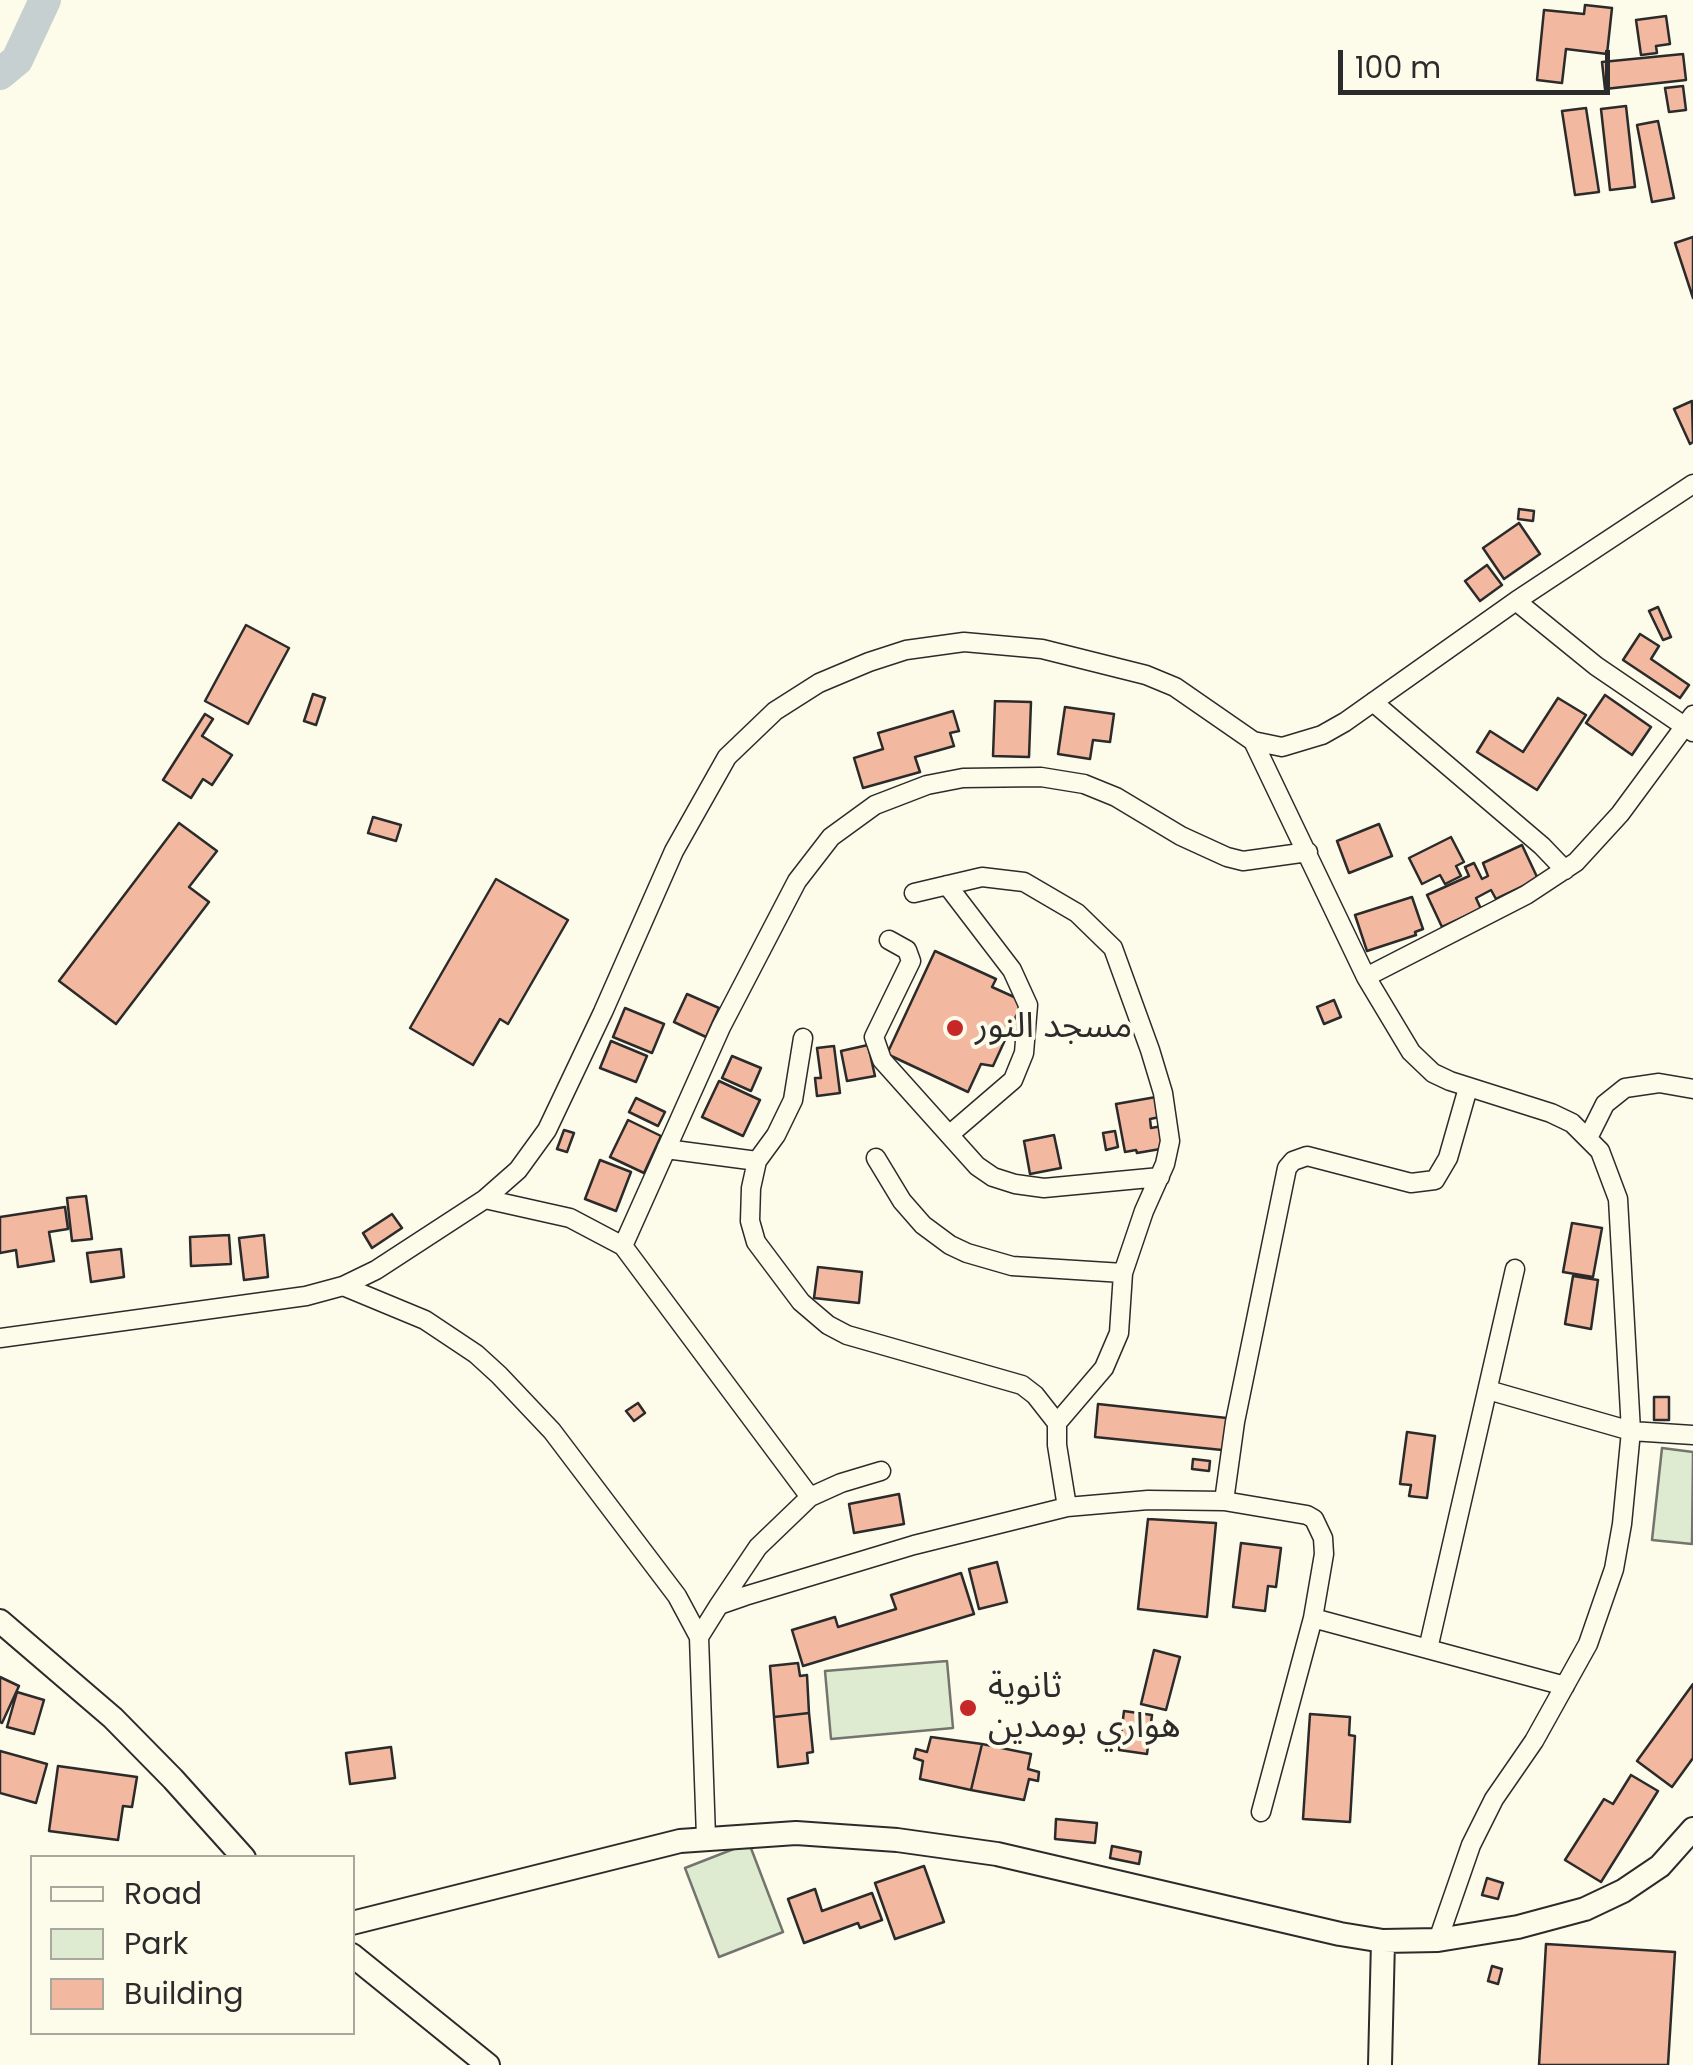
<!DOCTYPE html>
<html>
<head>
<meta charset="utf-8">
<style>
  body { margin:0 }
  #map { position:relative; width:1693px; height:2065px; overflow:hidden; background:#fdfbea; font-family:Poppins,sans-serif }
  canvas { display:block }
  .legend { position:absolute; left:30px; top:1855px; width:325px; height:180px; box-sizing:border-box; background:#fdfbea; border:2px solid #a9a89e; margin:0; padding:12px 18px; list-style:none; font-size:30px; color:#2b2b2b }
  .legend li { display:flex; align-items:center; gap:20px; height:50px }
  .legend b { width:50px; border:2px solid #a9a89e }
  .scale { position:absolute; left:1338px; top:50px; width:272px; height:45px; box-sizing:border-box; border:5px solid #2b2b2b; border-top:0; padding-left:12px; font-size:30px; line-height:35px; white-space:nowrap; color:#2b2b2b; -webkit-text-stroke:8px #fdfbea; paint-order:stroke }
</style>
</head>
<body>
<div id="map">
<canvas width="1693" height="2065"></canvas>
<ul class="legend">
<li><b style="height:12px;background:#fdfbea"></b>Road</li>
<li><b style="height:28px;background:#deebd1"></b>Park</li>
<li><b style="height:28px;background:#f2b8a0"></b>Building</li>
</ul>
<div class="scale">100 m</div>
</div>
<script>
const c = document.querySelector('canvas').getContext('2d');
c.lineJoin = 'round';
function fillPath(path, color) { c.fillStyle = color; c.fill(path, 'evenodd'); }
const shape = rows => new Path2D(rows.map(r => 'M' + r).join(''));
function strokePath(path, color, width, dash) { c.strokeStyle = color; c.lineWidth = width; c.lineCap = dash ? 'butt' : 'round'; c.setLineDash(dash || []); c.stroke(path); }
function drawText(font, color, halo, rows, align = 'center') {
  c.font = font + ' Poppins,"Noto Sans Arabic",sans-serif'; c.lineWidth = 8; c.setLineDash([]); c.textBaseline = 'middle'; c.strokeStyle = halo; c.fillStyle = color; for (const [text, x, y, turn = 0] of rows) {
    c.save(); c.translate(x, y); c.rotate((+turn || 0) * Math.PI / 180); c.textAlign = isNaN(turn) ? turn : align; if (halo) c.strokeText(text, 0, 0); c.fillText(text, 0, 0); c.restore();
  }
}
const green = shape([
  [1662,1448,1693,1452,1692,1544,1652,1540,1662,1448],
  [947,1661,953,1728,831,1739,825,1671,947,1661],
  [749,1843,783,1932,719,1957,685,1868,749,1843]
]);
fillPath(green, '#deebd1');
strokePath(green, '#74746e', 2.5);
strokePath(shape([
  [0,74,17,60,45,0]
]), '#c7d0d0', 32);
const building = shape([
  [1585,5,1612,8,1607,54,1566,49,1562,83,1537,80,1544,10,1584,14,1585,5],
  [1666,16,1670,44,1656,46,1657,53,1641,55,1636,20,1666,16],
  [1683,54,1686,80,1605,89,1602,62,1683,54],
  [1683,86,1686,110,1669,112,1665,88,1683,86],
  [1626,106,1635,187,1610,190,1601,109,1626,106],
  [1586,108,1599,192,1575,195,1562,111,1586,108],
  [1658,121,1674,198,1652,202,1637,125,1658,121],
  [1693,237,1693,298,1675,243,1693,237],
  [1692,401,1693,442,1690,444,1674,409,1692,401],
  [1519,509,1534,511,1533,521,1518,519,1519,509],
  [1519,523,1540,554,1504,579,1483,548,1519,523],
  [1487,565,1502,585,1480,601,1465,581,1487,565],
  [1658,607,1671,637,1663,640,1649,611,1658,607],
  [246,625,289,648,248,724,205,701,246,625],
  [1640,634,1659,646,1651,659,1689,685,1680,698,1623,660,1640,634],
  [313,694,325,698,316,725,304,721,313,694],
  [1605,695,1651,727,1632,755,1586,723,1605,695],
  [1558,698,1586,715,1537,790,1477,752,1490,731,1523,752,1558,698],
  [995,701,1031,702,1029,757,993,756,995,701],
  [1065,707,1114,714,1110,742,1093,740,1090,759,1058,754,1065,707],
  [953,711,959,731,950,733,954,746,915,757,920,772,863,788,854,758,883,749,878,733,953,711],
  [205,714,213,719,202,736,232,755,212,785,203,779,191,798,163,780,205,714],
  [373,817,401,825,396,841,368,833,373,817],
  [179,823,217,851,189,887,209,902,116,1024,59,981,179,823],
  [1379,824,1392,856,1349,873,1337,841,1379,824],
  [1451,837,1464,862,1456,866,1461,876,1445,884,1440,875,1422,884,1409,858,1451,837],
  [1522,845,1538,879,1496,899,1491,890,1476,898,1481,909,1442,927,1427,895,1469,876,1465,867,1474,863,1482,879,1488,876,1483,863,1522,845],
  [496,879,568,920,508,1024,500,1019,473,1065,410,1028,496,879],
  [1412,897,1423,929,1415,932,1416,935,1367,951,1355,915,1412,897],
  [935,951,996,979,992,987,1023,1001,993,1066,981,1064,968,1092,887,1054,935,951],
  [687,994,719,1008,706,1037,674,1022,687,994],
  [1334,1000,1341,1017,1324,1024,1317,1007,1334,1000],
  [625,1008,664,1024,652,1053,613,1037,625,1008],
  [611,1041,647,1056,636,1082,600,1068,611,1041],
  [868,1045,875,1076,847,1081,841,1051,868,1045],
  [834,1046,840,1093,817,1096,815,1078,821,1078,817,1048,834,1046],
  [732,1056,761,1068,751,1091,722,1078,732,1056],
  [719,1081,760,1100,743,1136,702,1117,719,1081],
  [1156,1097,1160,1117,1150,1119,1151,1128,1162,1126,1166,1148,1137,1153,1136,1150,1125,1152,1116,1104,1156,1097],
  [636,1098,665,1112,658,1126,629,1112,636,1098],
  [628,1120,661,1136,644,1173,610,1157,628,1120],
  [564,1130,574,1133,567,1152,557,1149,564,1130],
  [1115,1131,1118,1147,1106,1150,1103,1133,1115,1131],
  [1054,1135,1061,1168,1030,1174,1024,1141,1054,1135],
  [600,1160,631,1172,616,1211,585,1199,600,1160],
  [86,1196,92,1239,72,1241,67,1198,86,1196],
  [65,1207,68,1229,49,1232,54,1261,18,1267,16,1250,0,1253,0,1217,65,1207],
  [392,1214,402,1228,372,1248,363,1233,392,1214],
  [1572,1223,1602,1228,1593,1277,1563,1272,1572,1223],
  [229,1235,231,1264,191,1266,190,1237,229,1235],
  [264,1235,268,1277,244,1280,239,1238,264,1235],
  [121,1249,124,1277,91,1282,87,1253,121,1249],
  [818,1267,862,1272,859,1303,814,1298,818,1267],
  [1573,1276,1598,1280,1591,1329,1565,1324,1573,1276],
  [1654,1397,1669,1397,1669,1420,1654,1420,1654,1397],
  [638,1403,645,1413,634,1421,626,1411,638,1403],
  [1098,1404,1236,1419,1232,1451,1095,1437,1098,1404],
  [1407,1432,1435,1436,1427,1498,1409,1496,1411,1485,1400,1484,1407,1432],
  [1193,1459,1210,1461,1209,1471,1192,1469,1193,1459],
  [899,1494,904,1524,854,1533,849,1504,899,1494],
  [1148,1519,1216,1523,1207,1617,1138,1609,1148,1519],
  [1241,1543,1281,1548,1276,1587,1268,1586,1265,1611,1233,1607,1241,1543],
  [997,1562,1007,1602,979,1609,969,1569,997,1562],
  [961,1573,974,1614,803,1666,792,1630,835,1617,838,1627,896,1609,891,1595,961,1573],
  [1154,1650,1180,1657,1166,1710,1141,1704,1154,1650],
  [798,1663,800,1676,807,1675,809,1713,774,1717,770,1666,798,1663],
  [0,1677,19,1686,2,1723,0,1722,0,1677],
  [1693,1684,1693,1758,1672,1787,1637,1761,1693,1684],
  [17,1692,44,1700,34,1734,7,1727,17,1692],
  [1124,1711,1152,1715,1147,1754,1119,1750,1124,1711],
  [809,1713,813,1752,807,1753,808,1763,778,1767,774,1717,809,1713],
  [1310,1714,1350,1717,1349,1735,1355,1736,1350,1822,1303,1819,1310,1714],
  [931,1737,982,1744,971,1790,920,1779,923,1761,914,1758,916,1749,927,1752,931,1737],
  [982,1744,1031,1754,1028,1769,1039,1772,1038,1781,1029,1779,1024,1800,971,1790,982,1744],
  [391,1747,395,1778,350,1784,346,1753,391,1747],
  [0,1751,47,1764,36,1803,0,1793,0,1751],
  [58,1766,137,1777,132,1807,123,1806,118,1840,49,1831,58,1766],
  [1631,1775,1658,1791,1601,1882,1565,1860,1604,1799,1613,1804,1631,1775],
  [1056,1819,1097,1823,1095,1843,1055,1839,1056,1819],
  [1112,1846,1141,1852,1139,1864,1110,1858,1112,1846],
  [924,1866,944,1922,895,1939,875,1883,924,1866],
  [1487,1878,1503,1883,1498,1899,1482,1895,1487,1878],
  [815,1889,822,1911,872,1893,882,1920,860,1928,858,1923,804,1943,788,1899,815,1889],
  [1546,1944,1675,1952,1668,2065,1539,2065,1546,1944],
  [1492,1966,1502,1969,1498,1984,1488,1981,1492,1966]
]);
fillPath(building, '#f2b8a0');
strokePath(building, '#2b2b2b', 2.5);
const street = shape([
  [1516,601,1693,484],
  [1373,702,1542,846,1565,870],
  [1253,741,1366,977,1411,1052,1433,1073,1450,1081,1551,1113,1572,1123,1600,1151,1618,1199,1631,1431,1622,1524,1614,1569,1588,1644,1534,1741,1494,1799,1471,1845,1438,1940],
  [947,885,1012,970,1028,1005,1024,1053,1013,1080,949,1135],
  [889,940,907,950,911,961,874,1037,882,1060,977,1166,993,1177,1015,1184,1044,1188,1160,1177],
  [1366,977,1526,895,1576,862,1620,814,1693,715],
  [803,1038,793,1100,776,1135,757,1161,751,1188,750,1221,756,1242,801,1302,828,1325,847,1335,1022,1385,1035,1395,1057,1423],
  [1588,1138,1605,1104,1625,1088,1659,1083,1693,1089],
  [666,1149,757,1161],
  [876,1158,902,1201,923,1225,950,1245,967,1253,1012,1266,1123,1273],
  [485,1199,570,1218,623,1246,810,1497,758,1547,719,1605],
  [623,1246,721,1027,797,881,831,837,875,805,927,785,963,778,1041,777,1084,784,1116,797,1181,836,1227,857,1243,861,1308,852],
  [343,1286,425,1320,476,1354,499,1375,552,1431,677,1596,699,1637,706,1837],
  [0,1338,306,1296,343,1286,376,1270,485,1199,518,1170,547,1130,603,1012,674,851,727,757,775,711,819,683,869,662,906,650,964,642,1042,649,1146,675,1175,687,1253,741,1282,747,1322,735,1345,722,1516,601,1596,666,1693,732],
  [1488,1390,1631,1431,1693,1435],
  [810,1497,841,1483,881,1471],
  [1224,1501,1235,1422,1287,1168,1293,1161,1307,1156,1411,1183,1435,1180,1448,1158,1468,1088],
  [1067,1507,1148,1500,1224,1501,1307,1515,1314,1519,1323,1538,1324,1554,1313,1618,1565,1686],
  [699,1637,719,1605,745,1596,914,1545,1067,1507,1057,1445,1057,1423,1104,1368,1119,1333,1123,1273,1144,1211,1165,1164,1170,1141,1163,1093,1150,1050,1113,948,1077,913,1024,882,982,877,914,893],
  [1428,1649,1515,1269],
  [1261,1812,1313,1618]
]);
const secondary = shape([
  [0,1621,113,1718,173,1779,244,1858],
  [352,1923,680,1841,796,1833,897,1840,997,1854,1340,1934,1383,1941,1438,1940,1518,1927,1585,1909,1623,1891,1660,1866,1693,1829],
  [352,1955,488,2065],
  [1380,2065,1383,1941]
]);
strokePath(street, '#2b2b2b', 21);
strokePath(secondary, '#2b2b2b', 26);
strokePath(street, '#fdfbea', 18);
strokePath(secondary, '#fdfbea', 22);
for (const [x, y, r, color] of [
  [955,1028,10,"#c62828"],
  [968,1708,10,"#c62828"]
]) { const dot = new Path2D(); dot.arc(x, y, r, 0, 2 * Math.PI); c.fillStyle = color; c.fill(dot); strokePath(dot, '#fdfbea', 4); }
drawText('35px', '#2b2b2b', '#fdfbea', [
  ["مسجد النور",975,1028],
  ["ثانوية",988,1688],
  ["هواري بومدين",988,1728]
], 'left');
</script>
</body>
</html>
